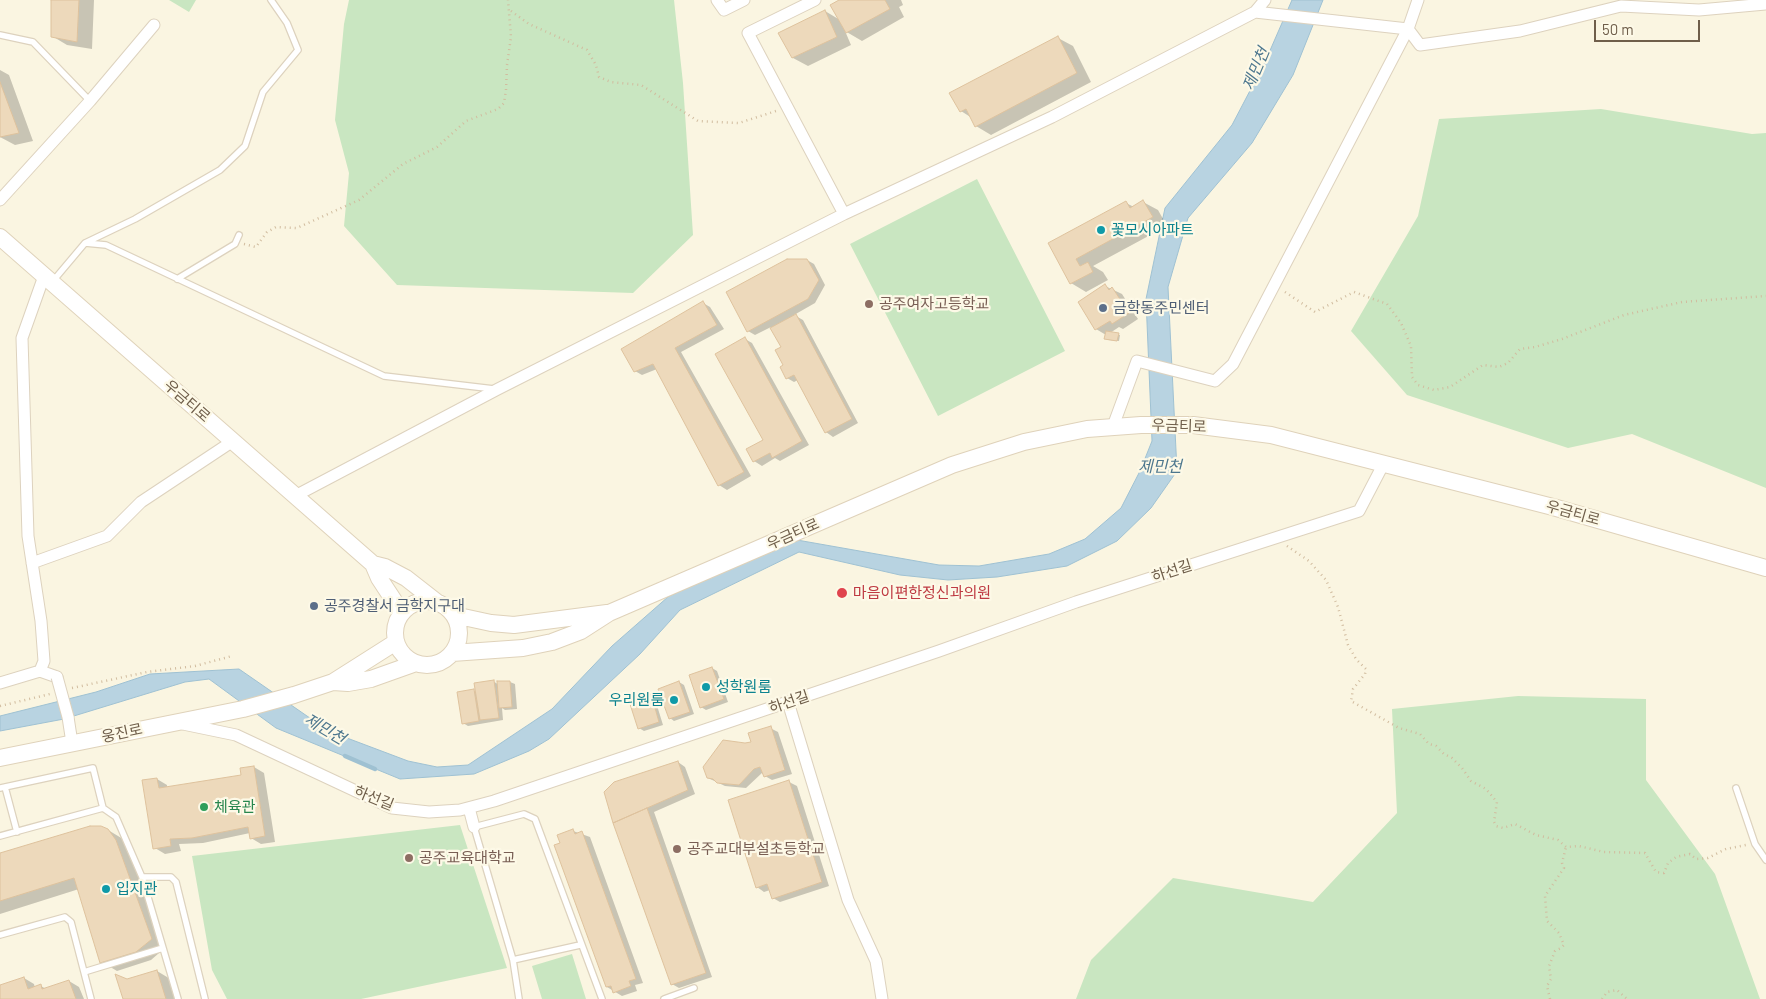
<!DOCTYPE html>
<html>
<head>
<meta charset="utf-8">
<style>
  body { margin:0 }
  #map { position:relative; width:1766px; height:999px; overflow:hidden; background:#faf5e1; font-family:Barlow,sans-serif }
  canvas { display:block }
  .scale { position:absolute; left:1594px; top:20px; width:106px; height:22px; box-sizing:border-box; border:2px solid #6f5e4a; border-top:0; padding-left:6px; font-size:15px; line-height:18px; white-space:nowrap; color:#6f5e4a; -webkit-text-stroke:4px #fdf9e7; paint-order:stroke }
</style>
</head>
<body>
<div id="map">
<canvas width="1766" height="999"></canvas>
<div class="scale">50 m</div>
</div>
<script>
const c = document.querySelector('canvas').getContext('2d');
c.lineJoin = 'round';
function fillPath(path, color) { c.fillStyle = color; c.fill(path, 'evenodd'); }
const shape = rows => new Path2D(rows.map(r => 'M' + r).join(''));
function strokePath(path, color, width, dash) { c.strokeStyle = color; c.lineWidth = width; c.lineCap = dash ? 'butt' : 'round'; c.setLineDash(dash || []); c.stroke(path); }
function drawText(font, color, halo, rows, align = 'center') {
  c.font = font + ' Barlow,"Noto Sans KR",sans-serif'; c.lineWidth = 4.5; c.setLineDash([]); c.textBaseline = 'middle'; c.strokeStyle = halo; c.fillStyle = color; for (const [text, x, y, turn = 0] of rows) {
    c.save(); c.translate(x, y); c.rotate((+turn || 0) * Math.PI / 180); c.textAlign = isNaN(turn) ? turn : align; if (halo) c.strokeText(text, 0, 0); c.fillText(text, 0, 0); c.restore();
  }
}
fillPath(shape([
  [169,0,196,0,189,12],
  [349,0,674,0,683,83,693,235,633,293,397,285,344,226,349,173,335,120,344,24],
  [1601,109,1752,134,1766,133,1766,488,1632,434,1568,448,1407,395,1351,331,1418,216,1439,119],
  [977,179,1065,351,938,416,850,244],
  [1518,696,1646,699,1646,780,1715,874,1760,999,1076,999,1091,960,1173,878,1313,902,1397,813,1392,709],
  [460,825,507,968,361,999,227,999,212,970,192,856],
  [572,954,586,999,542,999,532,966]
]), '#c9e6c1');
const water = shape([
  [1292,0,1323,0,1293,75,1252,143,1188,218,1168,287,1177,471,1151,508,1117,541,1067,566,997,577,948,580,900,575,799,552,680,610,640,654,549,739,529,751,474,774,400,779,276,728,209,679,185,682,64,719,0,731,0,716,96,692,150,674,239,669,320,725,339,735,408,761,437,767,468,765,552,709,612,646,669,596,797,540,939,565,979,566,1049,554,1085,539,1121,508,1140,471,1152,441,1146,299,1165,208,1232,125,1265,62,1292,0]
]);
fillPath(water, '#b8d3e1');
strokePath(water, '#9fc1d2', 1);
fillPath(shape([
  [52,0,94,0,92,49,67,45,52,36],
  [842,0,901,0,903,5,899,7,904,17,862,41,845,31,851,45,808,66,793,58,780,33,825,11,840,20],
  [1058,38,1073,46,1091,82,991,135,976,126,972,118,961,111],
  [0,70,9,75,33,141,15,145,0,137],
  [1143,202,1158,210,1167,226,1093,266,1103,272,1108,280,1086,292,1071,283,1050,244,1126,203,1134,207],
  [807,260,814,264,825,285,815,303,794,315,803,320,858,423,833,437,826,432,798,380,794,382,787,378,783,348,771,327,755,335,748,331],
  [1105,286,1122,294,1138,319,1123,329,1119,327,1110,333,1120,335,1119,341,1108,340,1106,335,1096,329],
  [703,303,710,307,724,329,681,352,751,476,727,490,719,485,657,369,642,375,635,371],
  [745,339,752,343,809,445,780,461,775,458,762,466,754,461,748,450,765,440],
  [712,668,717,671,728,702,706,710,701,707],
  [493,681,499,685,510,682,515,684,517,709,505,710,502,708,503,720,468,726,463,723,473,690,477,693],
  [679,682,684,685,694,714,674,721,670,718],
  [651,696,655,699,663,725,644,731,639,728],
  [770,728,778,732,792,774,772,780,765,776,763,772,746,788,725,786,708,778,745,745,753,742],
  [678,762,685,767,695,794,654,812,712,977,679,988,672,984,605,793],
  [254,767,264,773,275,842,261,844,251,838,250,833,203,843,179,844,181,851,165,854,155,848,157,779,167,785,167,788,242,776],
  [789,782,797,786,829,886,780,902,773,898,770,890,764,892,757,887],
  [108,830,123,839,130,849,166,947,151,960,117,971,102,962,79,889,0,914,0,855],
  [573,831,590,837,643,983,635,985,637,991,622,996,607,987,562,843],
  [157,971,172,980,178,999,124,999,127,981],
  [24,978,34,984,35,988,41,986,46,989,69,981,79,987,84,999,0,999,0,986]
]), '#0003');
strokePath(shape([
  [345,756,375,769]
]), '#9fc1d2', 4.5);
const building = shape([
  [51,0,79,0,77,42,51,37,51,0],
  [839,0,885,0,890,9,846,33,830,5,839,0],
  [825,10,837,37,792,58,778,33,825,10],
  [1058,36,1077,73,975,127,966,109,960,112,949,93,1058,36],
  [0,82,19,133,0,137,0,82],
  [1143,200,1153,217,1076,259,1080,266,1088,262,1093,272,1070,284,1048,243,1126,201,1130,208,1143,200],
  [787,259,807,259,819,280,808,299,747,332,726,292,787,259],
  [1105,284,1109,290,1112,287,1129,313,1112,324,1110,321,1095,330,1078,302,1105,284],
  [703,301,717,325,675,348,744,472,718,486,653,364,634,372,621,349,703,301],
  [796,314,852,419,825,433,794,375,786,379,780,367,783,365,775,350,781,347,770,328,796,314],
  [1106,331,1119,333,1117,341,1104,339,1106,331],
  [745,337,802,441,772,458,770,453,753,462,746,449,763,440,715,354,745,337],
  [712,667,724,699,700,708,689,675,712,667],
  [494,680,499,718,480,720,474,683,494,680],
  [497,681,510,681,512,707,499,708,497,681],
  [679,681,690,712,669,719,658,689,679,681],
  [474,689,479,721,462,724,457,692,474,689],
  [651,694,659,722,638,729,629,701,651,694],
  [771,726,785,770,764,777,760,767,754,769,739,785,717,783,713,779,707,778,703,767,723,740,745,743,751,742,748,733,771,726],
  [678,761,688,790,613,823,604,792,614,782,678,761],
  [254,766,265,836,250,839,248,827,192,838,170,839,171,846,153,849,142,780,157,778,159,788,241,775,240,768,254,766],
  [789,780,822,882,772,899,767,884,756,888,728,800,789,780],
  [647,808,706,973,671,985,613,823,647,808],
  [90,826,101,826,108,829,116,840,152,939,136,952,100,963,74,878,0,901,0,853,90,826],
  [573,829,575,834,582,831,636,979,629,981,631,986,613,993,611,986,606,987,554,845,560,843,557,835,573,829],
  [157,970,166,999,123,999,115,974,127,979,157,970],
  [24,977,28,989,41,984,42,989,69,980,76,999,0,999,0,985,24,977]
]);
fillPath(building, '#edd9bb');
strokePath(building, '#dec29d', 1);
const service = shape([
  [0,35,33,42,90,101],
  [85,243,135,219,220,170,245,146,263,92,298,50,287,23,271,0],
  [177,279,235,244,239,235],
  [53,281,85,243,106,245,384,376,494,389],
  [5,787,17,832],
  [0,788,93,768,103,808],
  [1736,788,1755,844,1766,860],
  [0,836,103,808,116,817,142,877,163,948],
  [142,877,171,877,176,882,205,999],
  [0,935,65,917,71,922,91,999],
  [580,945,513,960,474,827,524,814,535,819,602,999],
  [513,960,519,999],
  [84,972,163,948,178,999],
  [664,999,694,988]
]);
const minor = shape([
  [717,0,724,10,744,0],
  [815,0,748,33,844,214],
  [1255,12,1408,29,1420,45,1520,31,1621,6,1699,10,1766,4],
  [0,200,90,101,154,25],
  [44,276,22,338,28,536,41,621,44,661,40,671,57,677],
  [1112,429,1137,361,1215,381,1233,364,1408,29,1418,0],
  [295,496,498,389,844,214,1052,117,1255,12,1265,0],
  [32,563,107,536,141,502,233,441],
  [0,683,40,671],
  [788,702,848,900,876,961,882,999],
  [68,717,72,743],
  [183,724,236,735,392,808,429,812,460,810,494,801,939,651,1076,602,1359,511,1384,463],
  [469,808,474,827]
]);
const secondary = shape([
  [0,237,373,564,385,567,406,578,438,603],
  [373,564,379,578,402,613],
  '395 633a32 32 0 1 1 64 0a32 32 0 1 1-64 0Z',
  [454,615,491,623,514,625,607,613],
  [452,653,523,648,552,642,581,631,609,613,952,465,1024,442,1087,429,1141,425,1193,425,1271,435,1553,507,1766,568],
  [333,682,348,683,371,679,416,663],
  [0,758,243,709,294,695,333,682,396,642]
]);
strokePath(service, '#ddd2be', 8);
strokePath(minor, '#ddd2be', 13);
strokePath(secondary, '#dfd2ba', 18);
strokePath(shape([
  [511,11,529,24,587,50,596,65,599,77,611,82,641,85,698,121,739,123,776,111],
  [244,244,256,247,267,232,276,227,297,228,359,200,403,164,437,147,466,121,498,109,504,103,506,90,507,65,511,37,508,0],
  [1285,292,1315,312,1354,292,1387,304,1401,323,1411,346,1412,377,1418,385,1434,390,1450,387,1483,365,1499,367,1508,363,1520,349,1535,347,1562,339,1624,315,1682,302,1766,296],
  [1287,546,1309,561,1326,580,1338,607,1348,645,1356,659,1366,669,1365,674,1353,689,1351,701,1399,728,1420,734,1429,744,1436,746,1444,754,1452,758,1462,768,1471,781,1486,789,1497,802,1494,822,1496,826,1503,828,1515,824,1536,835,1558,840,1566,847,1579,846,1604,852,1645,853,1656,872,1664,873,1668,863,1676,857,1690,854,1696,859,1708,858,1726,849,1746,845],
  [72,688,147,672,195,666,232,656],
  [0,706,50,694],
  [1550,999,1547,986,1551,979,1549,966,1555,951,1561,948,1564,945,1559,933,1547,921,1545,896,1564,868,1562,863,1566,847],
  [1602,999,1607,992,1617,990,1627,999]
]), '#d1bc9f', 2.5, [1, 4]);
strokePath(service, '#fff', 5.5);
strokePath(minor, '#fff', 11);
strokePath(secondary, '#fff', 16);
const minorBridge = shape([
  [57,677,68,717]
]);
strokePath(minorBridge, '#ddd2be', 13, []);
strokePath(minorBridge, '#fff', 11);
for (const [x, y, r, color] of [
  [1101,230,5,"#0f9aa8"],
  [869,304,5,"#8d6e63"],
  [1103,308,5,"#5c6f8a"],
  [842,593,6,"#e0444e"],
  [314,606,5,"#5c6f8a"],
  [706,687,5,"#0f9aa8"],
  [674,700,5,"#0f9aa8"],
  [204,807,5,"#2e9e5b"],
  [677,849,5,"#8d6e63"],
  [409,858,5,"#8d6e63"],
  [106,889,5,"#0f9aa8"]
]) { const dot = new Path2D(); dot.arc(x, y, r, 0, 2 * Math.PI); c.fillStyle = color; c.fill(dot); strokePath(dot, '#fdf9e7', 2); }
drawText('15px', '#0d838f', '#fdf9e7', [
  ["꽃모시아파트",1111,230],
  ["성학원룸",716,687],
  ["우리원룸",664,700,"right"],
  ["입지관",116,889]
], 'left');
drawText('15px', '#785e54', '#fdf9e7', [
  ["공주여자고등학교",879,304],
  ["공주교대부설초등학교",687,849],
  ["공주교육대학교",419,858]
], 'left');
drawText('15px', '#4e5e75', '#fdf9e7', [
  ["금학동주민센터",1113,308],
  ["공주경찰서 금학지구대",324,606]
], 'left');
drawText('15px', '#6f5e4a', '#fdf9e7', [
  ["우금티로",187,401,41],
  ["우금티로",1179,426,2],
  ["우금티로",1573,513,16],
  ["우금티로",793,534,-24],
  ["하선길",1172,571,-18],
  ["하선길",789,702,-19],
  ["웅진로",122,733,-12],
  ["하선길",374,798,22]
]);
drawText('15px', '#be3a42', '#fdf9e7', [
  ["마음이편한정신과의원",853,593]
], 'left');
drawText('15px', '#27864d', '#fdf9e7', [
  ["체육관",214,807]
], 'left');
drawText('italic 16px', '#4d778e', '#fdf9e7', [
  ["제민천",1256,69,-67],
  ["제민천",1160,467],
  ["제민천",325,729,31]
]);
</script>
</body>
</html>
